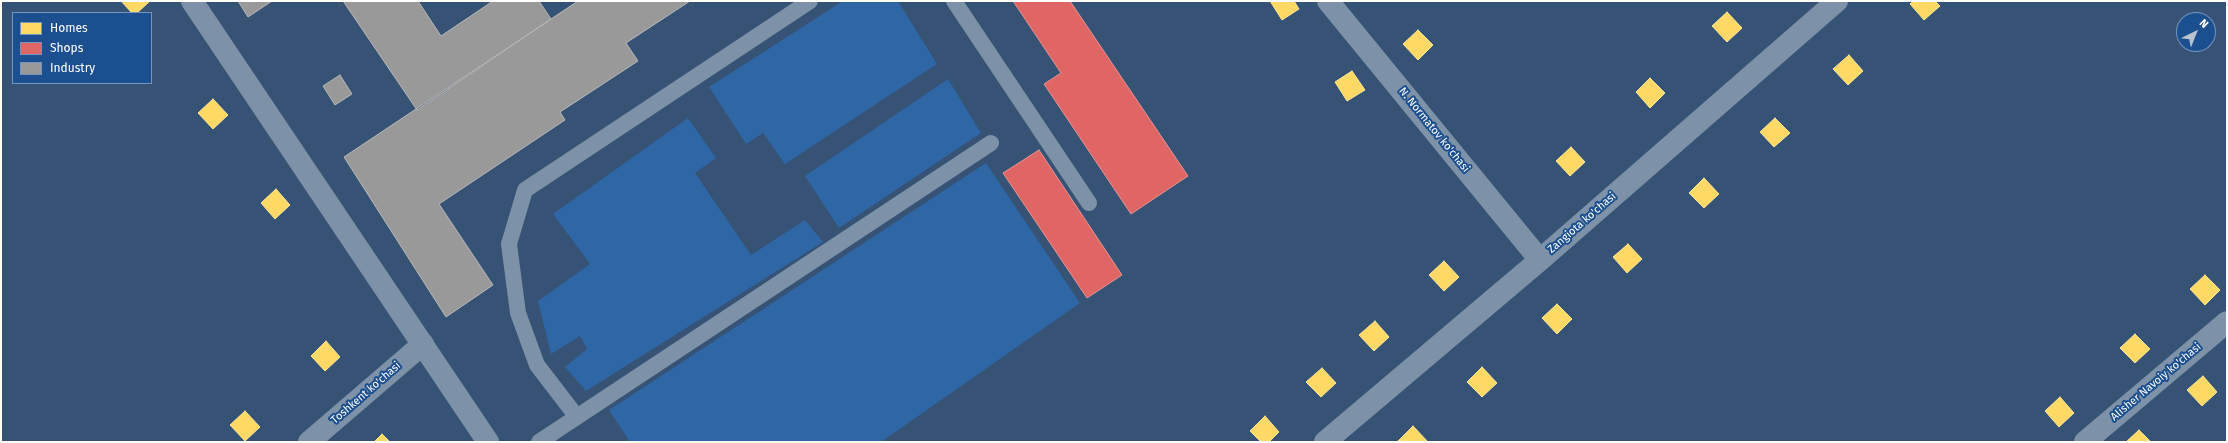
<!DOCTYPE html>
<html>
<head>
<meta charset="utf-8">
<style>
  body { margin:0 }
  #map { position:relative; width:2228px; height:443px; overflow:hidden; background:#365274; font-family:"Fira Sans",sans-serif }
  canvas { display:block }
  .frame { position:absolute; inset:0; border:2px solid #fff; pointer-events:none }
  .legend { position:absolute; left:12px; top:12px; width:140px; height:72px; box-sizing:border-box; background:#1b4f8f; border:1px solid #7695bc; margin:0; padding:5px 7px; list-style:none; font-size:12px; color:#fff }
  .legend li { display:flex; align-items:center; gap:8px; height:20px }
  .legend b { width:20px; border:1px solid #7695bc }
  .north { position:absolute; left:2176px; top:12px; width:40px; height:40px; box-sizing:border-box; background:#1b4f8f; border:1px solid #7695bc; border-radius:50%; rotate:43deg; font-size:11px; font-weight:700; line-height:16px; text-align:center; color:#fff }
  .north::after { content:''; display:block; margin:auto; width:14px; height:18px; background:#b9c2ce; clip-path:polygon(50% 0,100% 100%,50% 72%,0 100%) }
</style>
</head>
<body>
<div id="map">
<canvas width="2228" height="443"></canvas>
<div class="frame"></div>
<ul class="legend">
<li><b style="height:11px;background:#ffd966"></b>Homes</li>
<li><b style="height:11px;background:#e06666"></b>Shops</li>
<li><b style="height:11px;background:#999"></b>Industry</li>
</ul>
<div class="north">N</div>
</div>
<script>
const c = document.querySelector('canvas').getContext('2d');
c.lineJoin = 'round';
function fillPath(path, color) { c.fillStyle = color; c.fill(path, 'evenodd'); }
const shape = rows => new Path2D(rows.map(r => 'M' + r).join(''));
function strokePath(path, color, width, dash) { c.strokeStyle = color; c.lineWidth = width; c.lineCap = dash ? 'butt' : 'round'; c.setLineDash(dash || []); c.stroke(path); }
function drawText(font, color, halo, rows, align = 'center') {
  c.font = font + ' "Fira Sans",sans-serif'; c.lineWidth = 4; c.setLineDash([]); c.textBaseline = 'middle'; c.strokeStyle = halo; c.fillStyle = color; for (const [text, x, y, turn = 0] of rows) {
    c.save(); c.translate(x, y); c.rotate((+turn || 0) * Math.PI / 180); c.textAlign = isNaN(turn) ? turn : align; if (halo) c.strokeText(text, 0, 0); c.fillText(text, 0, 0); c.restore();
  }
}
fillPath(shape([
  [843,1,898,1,937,64,785,164,763,133,746,144,709,87],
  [948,79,981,133,839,228,805,176],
  [688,118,716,158,695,173,751,255,805,220,823,242,586,391,565,367,587,349,580,336,551,354,538,301,590,264,553,214],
  [986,163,1080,303,881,442,630,442,609,410]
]), '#2f66a5');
const homes = shape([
  [121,1,150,1,137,13,132,13,121,1],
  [1270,1,1294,1,1299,9,1282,20,1270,1],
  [1913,1,1935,1,1940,6,1924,20,1910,4,1913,1],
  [1727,12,1742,28,1727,42,1712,26,1727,12],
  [1418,30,1433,45,1418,60,1403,44,1418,30],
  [1849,55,1863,71,1848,85,1833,69,1849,55],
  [1352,71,1365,90,1347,101,1335,82,1352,71],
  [1650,78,1665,93,1650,108,1636,92,1650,78],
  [213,99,228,115,213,129,198,113,213,99],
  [1775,118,1790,133,1774,147,1760,132,1775,118],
  [1571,147,1585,162,1570,176,1556,161,1571,147],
  [1704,178,1719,194,1704,208,1689,193,1704,178],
  [276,189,290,205,275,219,261,203,276,189],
  [1628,244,1642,259,1627,273,1613,257,1628,244],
  [1444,261,1459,277,1444,291,1429,275,1444,261],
  [2205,275,2220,290,2205,305,2190,289,2205,275],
  [1557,304,1572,319,1557,334,1542,318,1557,304],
  [1375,321,1389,337,1374,351,1359,335,1375,321],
  [2135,334,2150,349,2135,363,2120,348,2135,334],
  [326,341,340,357,325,371,311,356,326,341],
  [1482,367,1497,383,1482,397,1467,382,1482,367],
  [1322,368,1336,383,1321,397,1306,382,1322,368],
  [2203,376,2217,392,2202,406,2187,390,2203,376],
  [2060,397,2074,413,2059,427,2045,411,2060,397],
  [245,411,260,427,245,441,230,425,245,411],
  [1265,416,1279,432,1269,442,1261,442,1250,431,1265,416],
  [1413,426,1428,442,1398,441,1413,426],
  [2139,430,2151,442,2126,442,2139,430],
  [382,434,390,442,374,442,382,434]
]);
fillPath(homes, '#ffd966');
strokePath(homes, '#ffe494', 1);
const shops = shape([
  [1013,1,1070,1,1188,176,1131,214,1044,84,1061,73,1013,1],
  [1039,150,1122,275,1087,298,1003,173,1039,150]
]);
fillPath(shops, '#e06666');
strokePath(shops, '#e99494', 1);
const industry = shape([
  [238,1,272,1,248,17,238,1],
  [343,1,418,1,441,36,493,1,539,1,551,19,417,110,343,1],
  [578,1,690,1,626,43,638,61,560,112,565,120,439,204,493,285,446,317,344,157,578,1],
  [340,75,352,94,335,105,323,86,340,75]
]);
fillPath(industry, '#999');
strokePath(industry, '#b8b8b8', 1);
strokePath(shape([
  [954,1,1089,203],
  [577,417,537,365,518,313,509,244,525,190,810,1],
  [539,442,991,143]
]), '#7d92a8', 16);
strokePath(shape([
  [192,1,488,442],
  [1328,1,1540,260],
  [309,442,423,344],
  [1325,442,1540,260,1837,1],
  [2085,442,2227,322]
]), '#7d92a8', 22);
drawText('11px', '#fff', '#1b4f8f', [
  ["N. Normatov ko'chasi",1434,130,51],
  ["Zangiota ko'chasi",1582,223,-41],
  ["Alisher Navoiy ko'chasi",2156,382,-40],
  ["Toshkent ko'chasi",366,393,-41]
]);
</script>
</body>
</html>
